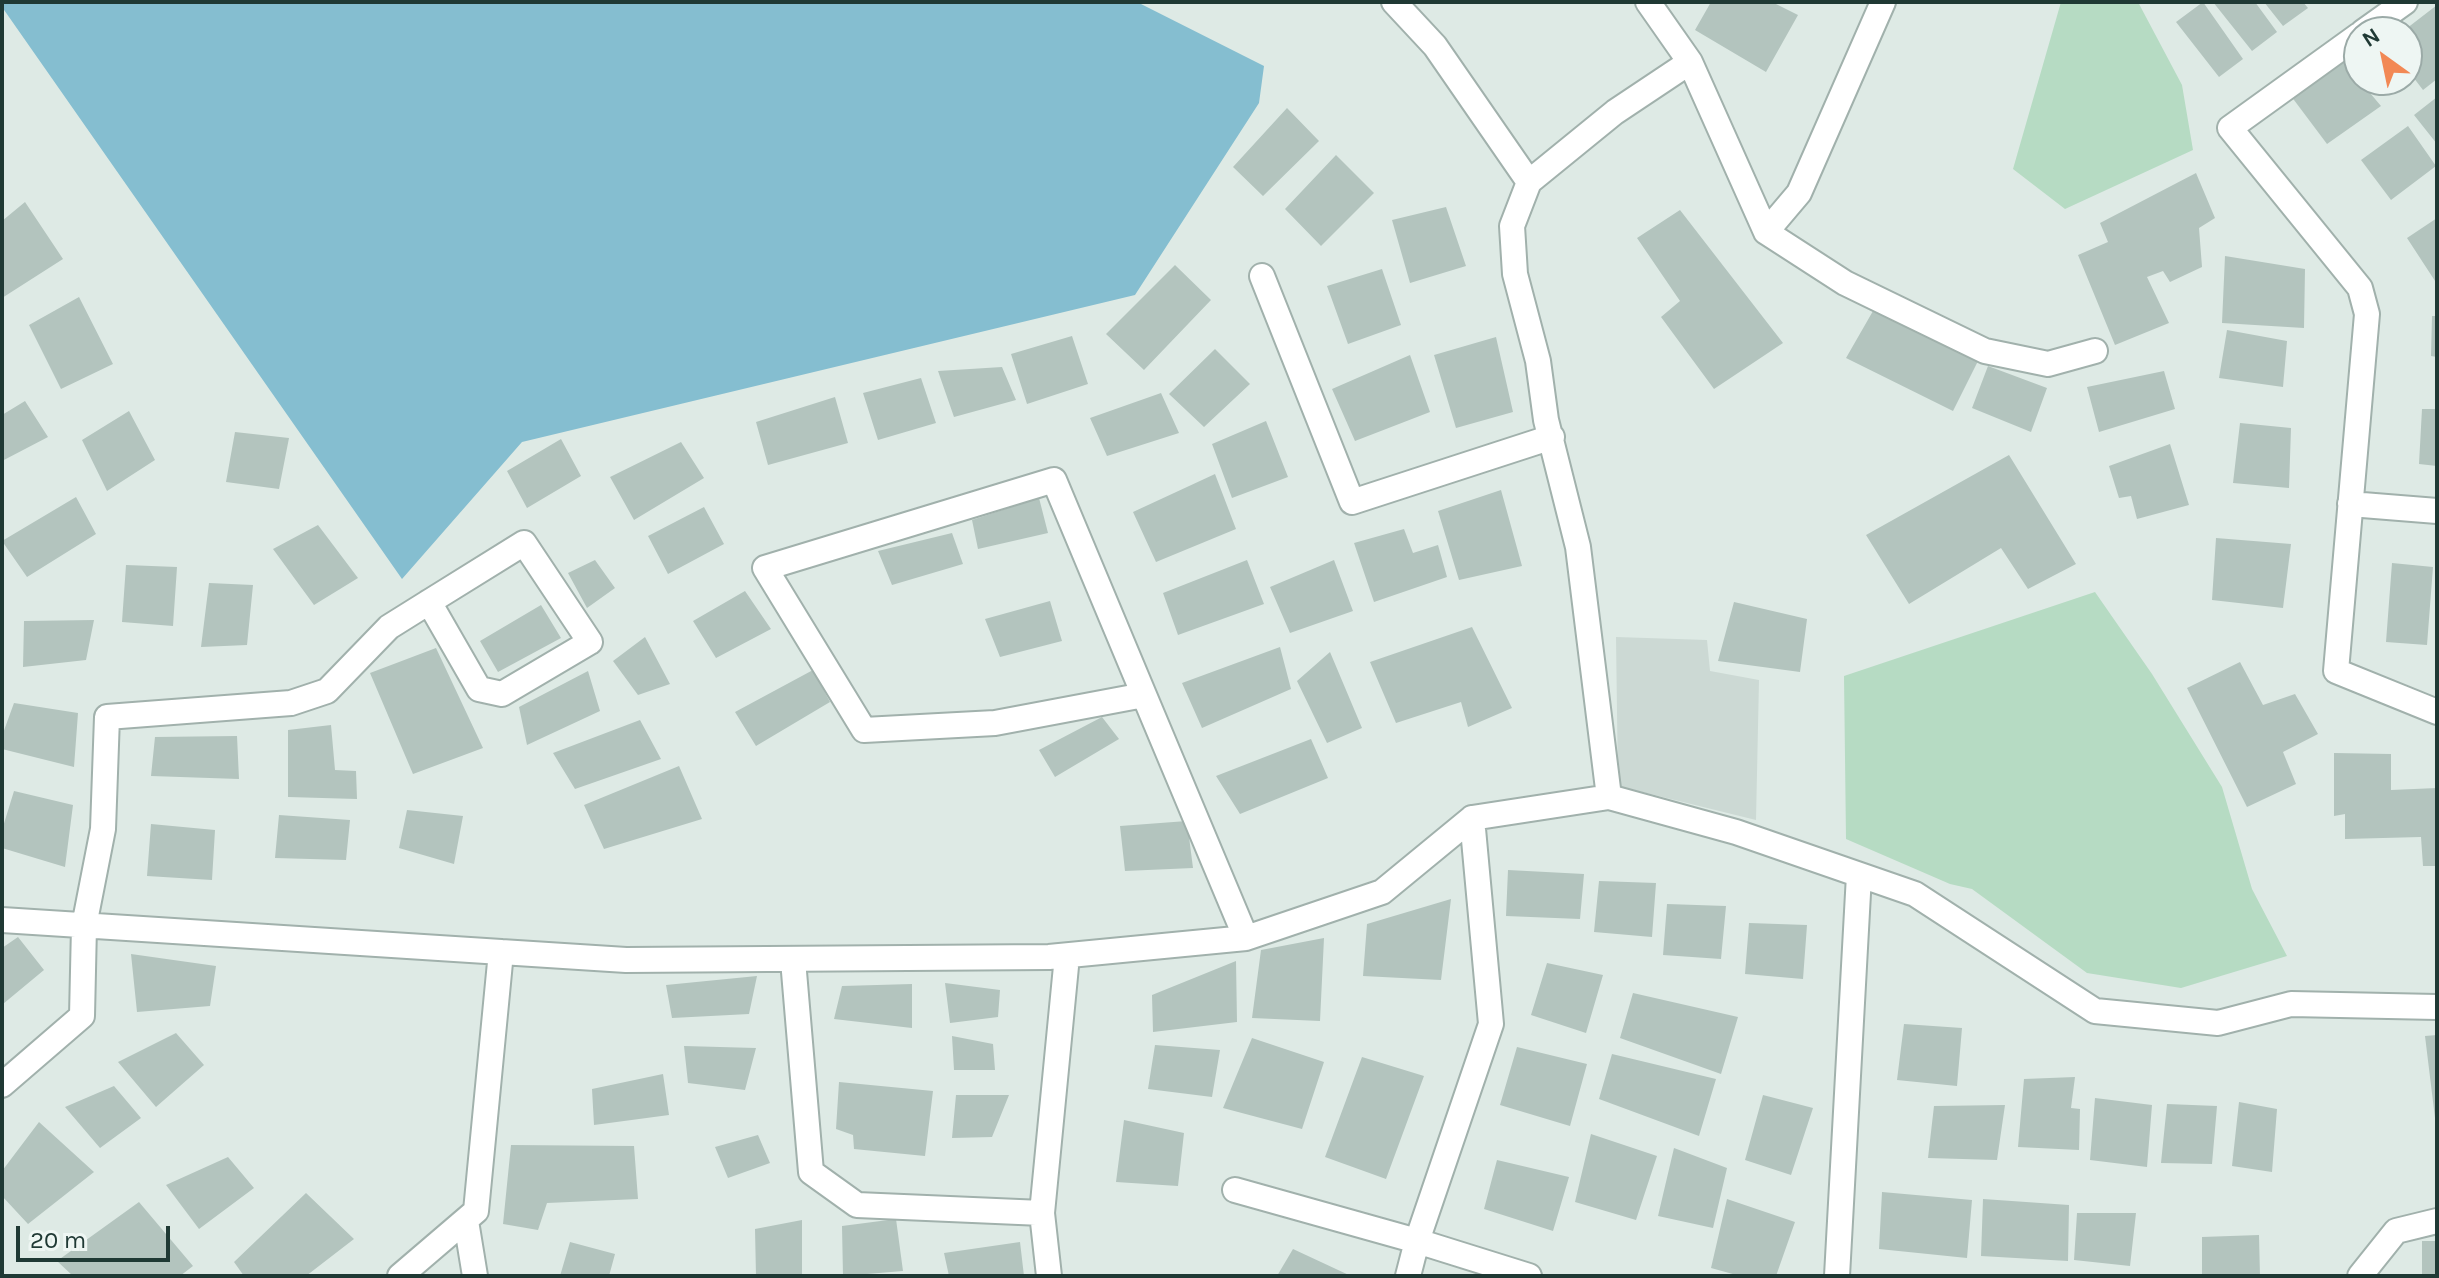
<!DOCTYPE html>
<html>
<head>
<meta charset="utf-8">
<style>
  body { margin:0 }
  #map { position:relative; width:2439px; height:1278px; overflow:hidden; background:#deeae5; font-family:Karla,sans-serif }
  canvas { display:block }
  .frame { position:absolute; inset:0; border:4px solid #1f3934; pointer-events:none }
  .north { position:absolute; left:2343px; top:16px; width:80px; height:80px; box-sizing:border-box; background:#eef6f3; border:2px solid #9baaa7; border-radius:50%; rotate:327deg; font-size:22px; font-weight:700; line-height:32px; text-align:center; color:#1f3934 }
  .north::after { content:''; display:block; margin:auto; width:28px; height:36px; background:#f28854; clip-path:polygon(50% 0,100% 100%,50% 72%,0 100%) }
  .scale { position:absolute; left:16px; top:1226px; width:154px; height:36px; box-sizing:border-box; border:4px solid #1f3934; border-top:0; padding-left:10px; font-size:24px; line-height:28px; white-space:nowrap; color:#1f3934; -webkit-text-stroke:6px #eef6f3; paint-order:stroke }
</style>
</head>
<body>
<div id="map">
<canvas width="2439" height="1278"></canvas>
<div class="frame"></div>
<div class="north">N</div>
<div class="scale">20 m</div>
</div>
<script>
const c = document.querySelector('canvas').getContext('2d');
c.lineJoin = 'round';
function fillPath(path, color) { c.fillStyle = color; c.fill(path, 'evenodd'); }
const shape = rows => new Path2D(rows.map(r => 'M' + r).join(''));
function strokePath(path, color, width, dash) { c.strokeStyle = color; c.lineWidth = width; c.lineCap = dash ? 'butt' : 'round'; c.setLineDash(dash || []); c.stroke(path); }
fillPath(shape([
  [1616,637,1707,640,1710,671,1759,680,1756,820,1618,786]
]), '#ccd9d4');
fillPath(shape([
  [2061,2,2138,2,2182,85,2193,150,2065,209,2013,169],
  [2095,592,2152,674,2222,787,2252,889,2287,956,2181,988,2087,973,1972,889,1950,884,1846,839,1844,676]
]), '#b6dbc3');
fillPath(shape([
  [2,2,1137,2,1264,66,1259,103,1135,295,522,442,402,579,2,7]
]), '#85bed0');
fillPath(shape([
  [1711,2,1772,2,1798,15,1766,72,1695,30],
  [2203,2,2243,59,2219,77,2176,22],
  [2213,2,2255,2,2277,32,2252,51],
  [2264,2,2303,2,2308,8,2283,26],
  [2437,5,2437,79,2423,90,2407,69,2407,32,2402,32],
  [2344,56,2359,80,2381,106,2327,144,2291,96],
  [2437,97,2437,144,2414,115],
  [1287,108,1319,141,1263,196,1233,167],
  [2408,126,2436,166,2391,200,2361,160],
  [1336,155,1374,193,1321,246,1285,209],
  [2196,173,2215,218,2199,228,2202,267,2170,282,2163,271,2147,277,2169,323,2115,345,2078,255,2108,242,2100,223],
  [25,202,63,259,2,298,2,221],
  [1446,207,1466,266,1410,283,1392,220],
  [1680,210,1783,343,1714,389,1661,317,1680,301,1637,238],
  [2437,218,2437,284,2407,238],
  [2225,256,2305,269,2304,328,2222,323],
  [1175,265,1211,300,1144,370,1106,334],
  [1382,269,1401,325,1348,344,1327,286],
  [79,297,113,364,61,389,29,325],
  [1873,311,1978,361,1953,411,1846,358],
  [2432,316,2437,316,2437,357,2431,356],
  [2227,330,2287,341,2283,387,2219,378],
  [1072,336,1088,384,1027,404,1011,354],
  [1496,337,1513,412,1456,428,1434,355],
  [1215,349,1250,384,1204,427,1169,394],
  [1410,355,1430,412,1355,441,1332,389],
  [1988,366,2047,388,2031,432,1972,408],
  [1002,367,1016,400,954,417,938,371],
  [2164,371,2175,409,2099,432,2087,387],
  [921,378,936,423,878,440,863,393],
  [1161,393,1179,433,1107,456,1090,418],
  [835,397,848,443,768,465,756,422],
  [25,401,48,437,2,461,2,415],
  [2422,409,2437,409,2437,466,2419,464],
  [129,411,155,460,107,491,82,440],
  [1266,421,1288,477,1232,498,1212,444],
  [2240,423,2291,428,2289,488,2233,483],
  [235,432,289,438,279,489,226,482],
  [561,439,581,476,527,508,507,471],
  [681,442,704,478,634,520,610,477],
  [2170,444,2189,505,2137,519,2131,496,2119,498,2109,466],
  [2009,455,2076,564,2028,589,2001,548,1909,604,1866,535],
  [1215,474,1236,529,1156,562,1133,512],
  [1501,490,1522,566,1459,580,1438,511],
  [76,497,96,534,27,577,2,541],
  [1039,498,1048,533,978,549,972,520],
  [704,507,724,544,668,574,648,536],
  [318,525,358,578,314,605,273,549],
  [1404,529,1413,553,1438,545,1447,577,1374,602,1354,543],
  [952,533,963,564,892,585,878,551],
  [2216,538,2291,544,2283,608,2212,600],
  [595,560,615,588,587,608,568,573],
  [1247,560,1264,604,1178,635,1163,593],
  [1334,560,1353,611,1290,633,1270,587],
  [2392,563,2433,567,2427,645,2386,642],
  [126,565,177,567,173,626,122,622],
  [209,583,253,585,247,645,201,647],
  [745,591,771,629,716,658,693,621],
  [1050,601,1062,641,1000,657,985,619],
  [1734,602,1807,619,1800,672,1718,661],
  [541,605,561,638,498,672,480,641],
  [94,620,86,660,23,667,24,621],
  [1472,627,1512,708,1468,727,1461,702,1396,723,1370,662],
  [645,637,670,684,638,695,613,661],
  [1280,647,1291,689,1202,728,1182,683],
  [436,648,483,748,413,774,370,673],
  [1330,652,1362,728,1327,743,1297,681],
  [2240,662,2263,705,2295,694,2318,734,2283,752,2296,784,2247,807,2187,688],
  [813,670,830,702,756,746,735,712],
  [588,671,600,711,527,745,519,707],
  [14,703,78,713,74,767,2,749,2,736],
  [1102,717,1119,739,1055,777,1039,750],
  [640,720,661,759,575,789,553,753],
  [331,725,335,770,356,771,357,799,288,797,288,730],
  [237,736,239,779,151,776,155,737],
  [1311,739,1328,778,1240,814,1216,776],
  [2334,753,2391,754,2391,790,2437,788,2437,866,2423,866,2421,837,2345,839,2345,814,2334,816],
  [679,766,702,819,604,849,584,805],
  [14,791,73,805,65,867,2,848,2,830],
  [407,810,463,816,454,864,399,848],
  [279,815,350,820,346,860,275,858],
  [1187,821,1193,868,1125,871,1120,826],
  [151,824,215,830,212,880,147,876],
  [1508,870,1584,874,1580,919,1506,916],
  [1599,881,1656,883,1652,937,1594,932],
  [1451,899,1441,980,1363,976,1367,924],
  [1667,904,1726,906,1721,959,1663,955],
  [1749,923,1807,925,1803,979,1745,974],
  [18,937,44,970,3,1004,2,948],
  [1324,938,1320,1021,1252,1018,1261,950],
  [131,954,216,966,210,1006,137,1012],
  [1236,961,1237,1022,1153,1032,1152,995],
  [1547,963,1603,975,1586,1033,1531,1015],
  [757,976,749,1014,672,1018,666,985],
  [945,983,1000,990,998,1017,950,1023],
  [912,984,912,1028,834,1019,842,986],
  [1633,993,1738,1017,1721,1074,1620,1038],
  [1904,1024,1962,1028,1957,1086,1897,1080],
  [176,1033,204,1065,156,1107,118,1062],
  [2437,1035,2437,1118,2435,1118,2425,1036],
  [952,1036,993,1044,995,1070,954,1070],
  [1252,1038,1324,1062,1302,1129,1223,1108],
  [1155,1045,1220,1050,1212,1097,1148,1089],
  [684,1046,756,1048,745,1090,688,1083],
  [1517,1047,1587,1064,1570,1126,1500,1105],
  [1612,1054,1716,1079,1699,1136,1599,1099],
  [1362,1057,1424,1076,1386,1179,1325,1157],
  [663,1074,669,1115,594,1125,592,1089],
  [2075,1077,2071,1108,2080,1109,2079,1150,2018,1147,2024,1079],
  [839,1082,933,1091,925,1156,854,1149,853,1135,836,1129],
  [114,1086,141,1118,100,1148,65,1107],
  [956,1095,1009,1095,992,1137,952,1138],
  [1763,1095,1813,1108,1791,1175,1745,1160],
  [2095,1098,2152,1105,2147,1167,2090,1160],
  [2239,1102,2277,1109,2272,1172,2232,1166],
  [2167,1104,2217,1106,2212,1164,2161,1163],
  [2005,1105,1997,1160,1928,1158,1934,1106],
  [1124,1120,1184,1133,1178,1186,1116,1182],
  [39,1122,94,1172,28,1224,2,1196,2,1171],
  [1591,1134,1657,1156,1636,1220,1575,1202],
  [758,1135,770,1163,728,1178,715,1147],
  [511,1145,634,1146,638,1199,547,1203,538,1230,503,1224],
  [1674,1148,1727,1168,1713,1228,1658,1216],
  [228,1157,254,1188,199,1229,166,1185],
  [1497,1160,1569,1177,1553,1231,1484,1209],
  [1882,1192,1972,1200,1967,1258,1879,1249],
  [306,1193,354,1239,306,1276,244,1276,234,1262],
  [1727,1199,1795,1222,1776,1276,1740,1276,1711,1268],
  [1983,1199,2069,1205,2068,1261,1981,1256],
  [139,1202,193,1266,180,1276,73,1276,57,1261],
  [2077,1213,2136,1213,2130,1266,2074,1260],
  [896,1219,903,1271,843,1276,842,1226],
  [802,1220,802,1276,756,1276,755,1229],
  [2259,1235,2260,1276,2202,1276,2202,1237],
  [2422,1241,2437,1241,2437,1276,2422,1276],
  [570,1242,615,1254,609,1276,560,1276],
  [1020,1242,1024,1276,949,1276,944,1253],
  [1293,1249,1351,1276,1277,1276]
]), '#b3c4be');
const minor = shape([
  [1394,2,1435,46,1529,182],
  [1648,2,1690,62,1766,232,1845,283,1985,351,2048,364,2095,351],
  [2363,32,2405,2],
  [2359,35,2230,128,2360,288,2367,314,2336,671,2437,712],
  [1766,232,1799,193,1883,2],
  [1262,276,1352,502,1552,437],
  [2350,504,2437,511],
  [1144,695,995,723,864,730,765,568,1054,480,1144,695,1246,938],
  [1609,797,1578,547,1546,420,1538,361,1515,274,1512,226,1529,182,1615,112,1690,62],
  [2,920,626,960,1049,957,1246,938,1382,892,1472,818,1609,797,1736,832,1915,894,2095,1011,2218,1023,2291,1004,2437,1007],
  [793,960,811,1172,857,1205,1042,1213],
  [2,1085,82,1016,84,926,103,829,107,717,291,703,327,691,389,627,429,602,524,543,590,642,502,694,479,689,429,602],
  [1235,1190,1417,1241,1529,1276],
  [466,1221,475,1276],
  [400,1276,476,1211,501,952],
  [1049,1276,1042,1213,1067,956],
  [1408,1276,1417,1241,1491,1024,1472,818],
  [1837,1276,1859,875],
  [2360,1276,2396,1231,2437,1221]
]);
strokePath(minor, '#a1b1ac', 28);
strokePath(minor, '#fff', 24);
</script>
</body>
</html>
